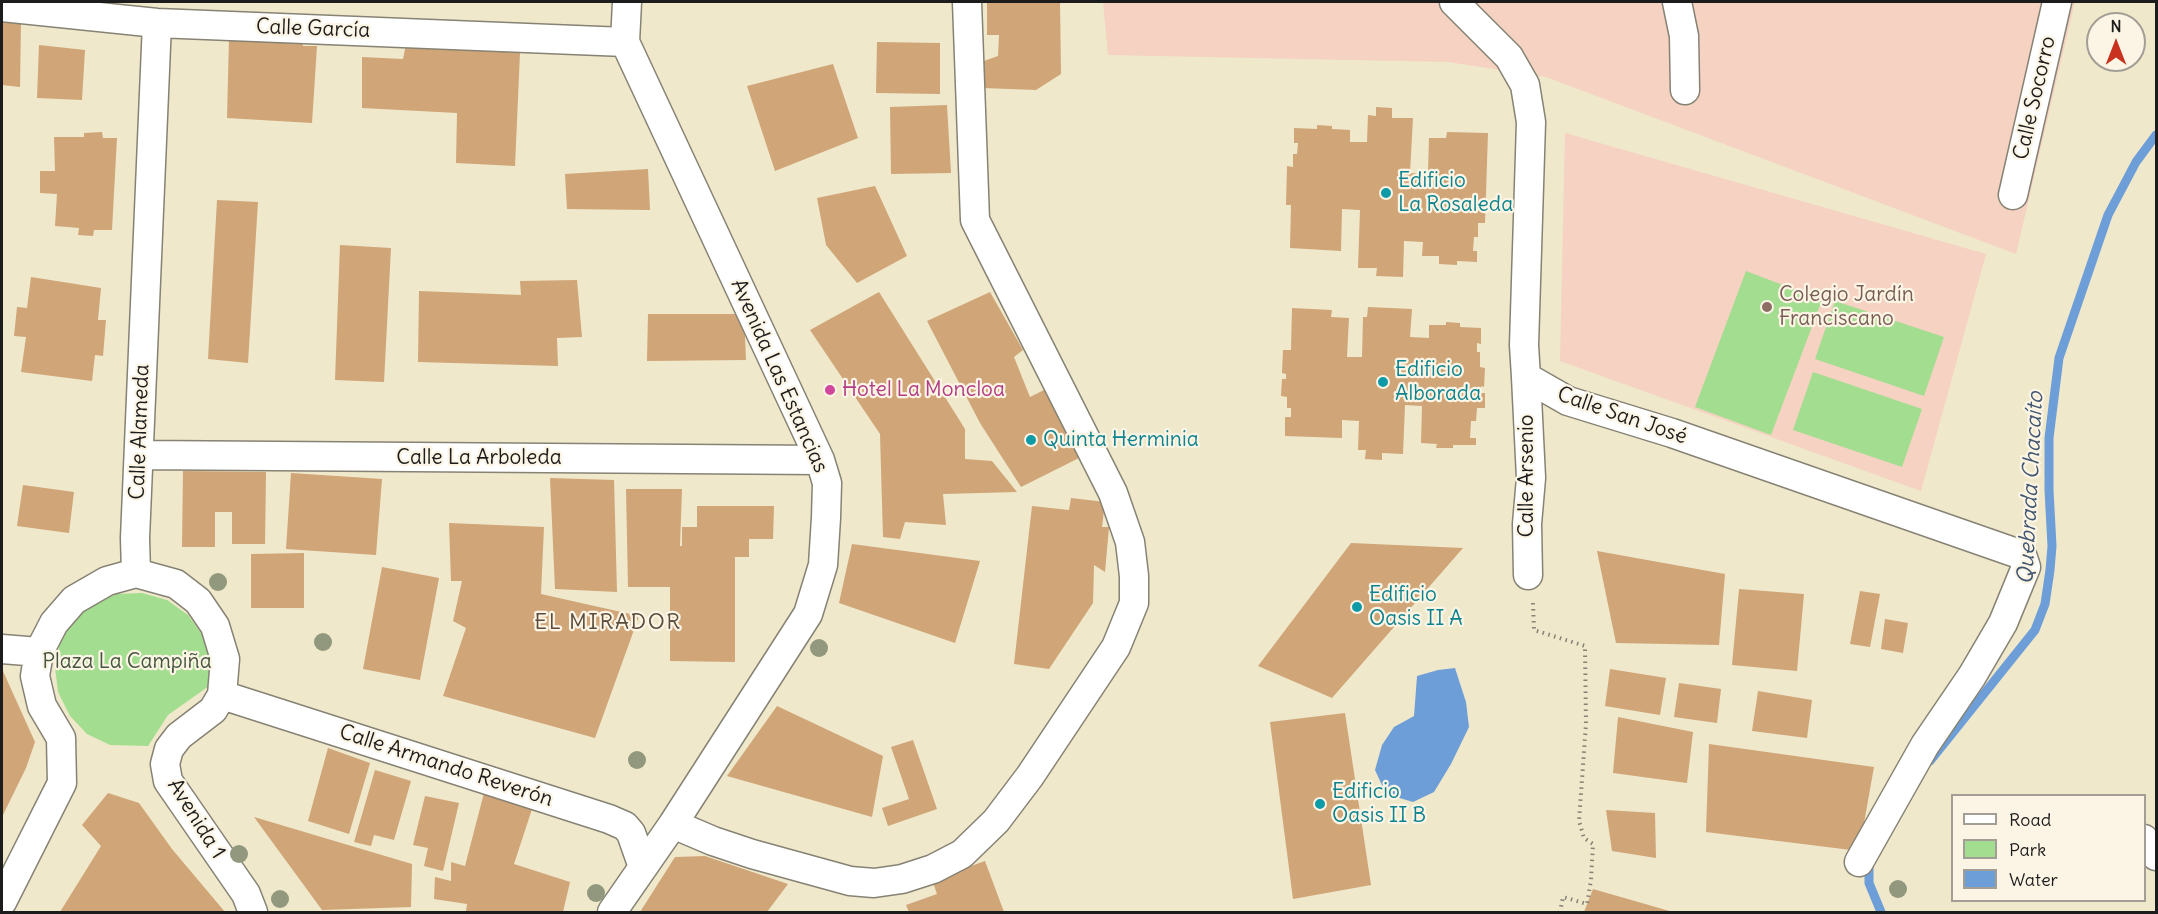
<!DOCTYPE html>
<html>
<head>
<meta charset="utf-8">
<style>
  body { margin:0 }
  #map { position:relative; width:2158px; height:914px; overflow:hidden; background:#efe8cb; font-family:Delius,sans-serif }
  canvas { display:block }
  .frame { position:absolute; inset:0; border:3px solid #1c1c1c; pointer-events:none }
  .legend { position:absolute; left:1951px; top:794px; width:195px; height:108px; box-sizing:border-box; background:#fcf5e5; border:2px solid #a29e95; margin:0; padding:8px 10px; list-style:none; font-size:18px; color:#1c1c1c }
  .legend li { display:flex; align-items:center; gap:12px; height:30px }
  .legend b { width:30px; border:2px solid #a29e95 }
  .north { position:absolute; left:2086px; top:12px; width:60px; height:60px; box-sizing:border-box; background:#fcf5e5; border:2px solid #a29e95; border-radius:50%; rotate:0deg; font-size:16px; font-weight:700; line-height:24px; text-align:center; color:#1c1c1c }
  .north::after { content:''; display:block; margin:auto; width:21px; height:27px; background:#c8321e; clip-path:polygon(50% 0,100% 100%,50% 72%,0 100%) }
</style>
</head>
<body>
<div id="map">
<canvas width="2158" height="914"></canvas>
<div class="frame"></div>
<ul class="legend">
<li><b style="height:8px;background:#fff"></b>Road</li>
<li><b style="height:16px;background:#a3dd90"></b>Park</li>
<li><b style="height:16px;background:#6e9ed8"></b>Water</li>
</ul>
<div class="north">N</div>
</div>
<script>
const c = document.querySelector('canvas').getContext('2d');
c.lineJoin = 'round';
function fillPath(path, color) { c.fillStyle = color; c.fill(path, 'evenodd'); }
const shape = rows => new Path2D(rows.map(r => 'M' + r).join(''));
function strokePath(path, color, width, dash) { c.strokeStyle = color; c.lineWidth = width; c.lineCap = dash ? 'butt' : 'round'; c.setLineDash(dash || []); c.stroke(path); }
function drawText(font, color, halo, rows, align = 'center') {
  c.font = font + ' Delius,sans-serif'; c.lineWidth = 4.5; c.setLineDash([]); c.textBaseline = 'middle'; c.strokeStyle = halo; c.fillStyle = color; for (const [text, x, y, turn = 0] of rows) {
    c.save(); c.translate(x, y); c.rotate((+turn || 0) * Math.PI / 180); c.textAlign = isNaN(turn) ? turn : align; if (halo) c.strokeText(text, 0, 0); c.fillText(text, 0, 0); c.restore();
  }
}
fillPath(shape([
  [1103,2,2075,2,2016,254,1546,77,1448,62,1108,55],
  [1565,133,1986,254,1921,491,1560,361]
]), '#f5d2c2');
fillPath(shape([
  [1746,271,1822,300,1771,435,1695,407],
  [1835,301,1944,337,1924,396,1815,359],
  [1813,372,1922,409,1902,467,1793,430],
  [142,593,167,600,188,615,203,636,210,661,209,686,168,715,148,746,110,745,87,734,70,716,58,692,55,667,60,642,73,620,93,603,117,594]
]), '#a3dd90');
fillPath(shape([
  [1455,668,1466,702,1469,727,1451,764,1434,792,1413,802,1386,794,1375,770,1382,745,1394,727,1414,716,1417,676,1438,670]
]), '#6e9ed8');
strokePath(shape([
  [1930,761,2035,630,2045,604,2050,570,2052,546,2049,490,2049,438,2059,358,2108,215,2136,162,2156,135],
  [1869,859,1869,883,1881,912]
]), '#6e9ed8', 9);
fillPath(shape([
  [987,2,1060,2,1061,74,1036,90,983,88,984,61,998,56,999,35,987,35],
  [2,21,21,22,20,87,2,85],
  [246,35,302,37,303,46,317,46,312,123,227,118,229,39,246,42],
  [877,42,940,43,940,94,876,93],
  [406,44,520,53,515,166,456,163,457,113,362,108,362,57,403,59],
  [39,45,85,50,82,100,37,98],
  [833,64,858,138,775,171,747,86],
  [947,105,951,173,891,174,890,107],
  [1376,107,1392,108,1392,118,1413,118,1410,173,1428,174,1429,138,1446,138,1447,132,1488,133,1485,223,1478,223,1478,237,1474,237,1473,251,1477,251,1477,262,1457,261,1457,265,1439,264,1439,256,1422,256,1423,242,1404,241,1403,277,1376,276,1377,268,1358,268,1360,210,1342,209,1341,251,1290,248,1291,205,1286,205,1287,166,1293,167,1293,154,1297,154,1298,143,1294,143,1294,128,1317,129,1317,125,1332,126,1332,129,1350,130,1350,142,1367,142,1368,115,1376,116],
  [102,132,103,138,117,138,112,230,94,230,93,236,78,235,79,228,55,226,57,194,40,193,40,171,55,171,54,137,84,137,84,133],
  [648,169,650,210,567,209,565,174],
  [875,186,907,256,857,283,826,245,817,198],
  [217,200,258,202,248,363,208,359],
  [340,245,391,248,384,382,335,380],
  [31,277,101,288,98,320,106,320,103,356,95,355,92,381,21,372,26,337,14,336,17,307,27,308],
  [577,280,582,337,557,338,558,366,418,362,419,291,521,295,520,281],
  [879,292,965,429,965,459,992,461,1017,492,943,494,946,525,905,522,900,539,883,537,880,434,810,330],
  [990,292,1023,350,1014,357,1030,397,1046,389,1081,457,1021,487,980,423,927,321],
  [1368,307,1412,309,1410,337,1429,338,1429,325,1446,325,1446,322,1460,323,1460,327,1481,328,1481,344,1477,343,1477,352,1480,352,1480,367,1485,368,1484,387,1481,386,1481,393,1485,393,1485,408,1477,408,1476,421,1471,421,1470,438,1476,438,1476,445,1453,445,1453,448,1436,448,1437,444,1421,443,1422,406,1405,405,1403,454,1382,453,1382,460,1365,459,1366,450,1358,450,1359,421,1342,420,1342,438,1285,436,1285,417,1291,417,1291,408,1287,408,1287,397,1281,396,1282,379,1286,379,1286,374,1282,373,1283,350,1291,350,1292,308,1332,310,1331,317,1349,318,1347,357,1362,357,1363,317,1367,317],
  [648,314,744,314,746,360,647,361],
  [183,471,266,472,265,544,232,544,232,512,215,512,215,547,182,547],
  [291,473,382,479,376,555,286,549],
  [550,478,614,480,617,592,555,589],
  [23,485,74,492,69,533,17,526],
  [626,489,682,489,680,546,682,546,682,527,697,527,697,506,774,506,773,539,749,539,749,557,735,557,735,662,670,661,670,587,628,587],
  [1071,498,1105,502,1102,527,1109,527,1105,572,1094,565,1093,603,1049,669,1014,664,1032,506,1069,510],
  [449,523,544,527,541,594,639,616,595,738,443,696,466,628,453,621,462,581,451,581],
  [1351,543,1463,548,1332,698,1258,666],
  [852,544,980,561,955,643,839,603],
  [1597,551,1725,574,1719,645,1616,643],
  [304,553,304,608,251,608,251,554],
  [382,567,439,578,420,680,363,669],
  [1739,589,1804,594,1797,671,1732,665],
  [1860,591,1880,594,1870,647,1850,644],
  [1885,619,1908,623,1903,653,1881,649],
  [2,669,35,742,26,768,2,817],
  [1610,669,1666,678,1660,715,1605,706],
  [1679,683,1721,689,1717,723,1674,717],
  [1758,691,1812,700,1807,738,1752,731],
  [777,706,883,756,872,817,727,776],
  [1345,713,1371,885,1293,899,1270,722],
  [1618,717,1693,732,1687,783,1613,773],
  [913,740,937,809,888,826,882,808,909,799,891,747],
  [1709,744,1874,767,1859,851,1706,832],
  [328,748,370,763,349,834,308,821],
  [375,770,411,781,394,840,374,835,371,846,354,842],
  [485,789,533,806,514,864,570,882,563,912,466,912,467,904,434,899,435,877,451,881,451,862,465,866],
  [108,793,139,803,172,849,225,912,60,912,101,846,82,825],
  [425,796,459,803,443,871,424,866,428,848,413,845],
  [1606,810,1655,813,1656,858,1612,851],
  [254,817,412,864,411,907,322,910],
  [705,856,788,884,767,912,640,912,675,857],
  [985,861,1004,912,909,912,906,905,937,894,932,880],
  [1593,889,1673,912,1584,912]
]), '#d0a578');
const street = shape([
  [1454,2,1509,57,1525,85,1531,122,1524,345,1526,377,1568,401,1672,433,2022,555,2026,567,2003,623,1972,676,1925,745,1859,862],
  [1677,2,1684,36,1685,90],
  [2,7,157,23,625,42],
  [2013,195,2057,2],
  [1526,377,1531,478,1527,524,1528,575],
  [139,455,820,460],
  [136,573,176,584,198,601,215,626,225,659,222,695,213,710,179,736,169,749,165,764,168,781,246,894,253,912],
  [2,649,39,652],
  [222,695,609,819,625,826,631,833,643,867],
  [673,824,713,841,752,854,850,881,874,883,902,879,933,869,962,854,996,821,1030,776,1116,647,1134,603,1134,576,1130,542,1113,493,975,220,967,2],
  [2144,839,2156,856],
  [2,902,62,783,61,738,42,706,35,676,39,652,54,623,74,600,107,581,136,573,135,538,157,23],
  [612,912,673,824,808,614,823,565,826,518,827,483,820,460,625,42,627,2]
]);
strokePath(street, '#868274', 31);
strokePath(shape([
  [1533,603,1534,630,1585,646,1586,724,1579,821,1584,838,1593,844,1591,880,1587,904,1563,897,1560,912]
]), '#868274', 4, [1.5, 4.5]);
strokePath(street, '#fff', 28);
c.fillStyle = '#91987e';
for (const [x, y] of [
  [218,582],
  [323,642],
  [819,648],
  [637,760],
  [239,854],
  [1898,889],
  [596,893],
  [280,899]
]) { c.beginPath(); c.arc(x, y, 9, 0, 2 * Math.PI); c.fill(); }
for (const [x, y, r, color] of [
  [1386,193,6,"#0f9aa8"],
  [1767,307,6,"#8d6e63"],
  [1383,382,6,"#0f9aa8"],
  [830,390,6,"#d1479c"],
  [1031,440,6,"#0f9aa8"],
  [1357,607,6,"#0f9aa8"],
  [1320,804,6,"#0f9aa8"]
]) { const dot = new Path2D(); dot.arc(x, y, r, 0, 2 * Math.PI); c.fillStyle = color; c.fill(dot); strokePath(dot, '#fcf5e5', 2); }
drawText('21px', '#1c1c1c', '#fcf5e5', [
  ["Calle García",313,29,2],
  ["Calle Socorro",2035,98,-77],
  ["Avenida Las Estancias",779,376,66],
  ["Calle San José",1622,416,19],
  ["Calle Alameda",140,432,-88],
  ["Calle La Arboleda",479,458],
  ["Calle Arsenio",1527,476,-90],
  ["Calle Armando Reverón",446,766,18],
  ["Avenida 1",196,819,58]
]);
drawText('21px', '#0d838f', '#fcf5e5', [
  ["Edificio",1398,181],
  ["La Rosaleda",1398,205],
  ["Edificio",1395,370],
  ["Alborada",1395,394],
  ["Quinta Herminia",1043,440],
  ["Edificio",1369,595],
  ["Oasis II A",1369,619],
  ["Edificio",1332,792],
  ["Oasis II B",1332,816]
], 'left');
drawText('21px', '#785e54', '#fcf5e5', [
  ["Colegio Jardín",1779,295],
  ["Franciscano",1779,319]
], 'left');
drawText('21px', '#b23c85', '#fcf5e5', [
  ["Hotel La Moncloa",842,390]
], 'left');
drawText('21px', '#44563f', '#fcf5e5', [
  ["Plaza La Campiña",127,662]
]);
drawText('italic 22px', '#415671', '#fcf5e5', [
  ["Quebrada Chacaíto",2031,488,-87]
]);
c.letterSpacing = '1.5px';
drawText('22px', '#5b4c3c', '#fcf5e5', [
  ["EL MIRADOR",608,623]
]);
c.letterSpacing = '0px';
</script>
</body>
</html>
